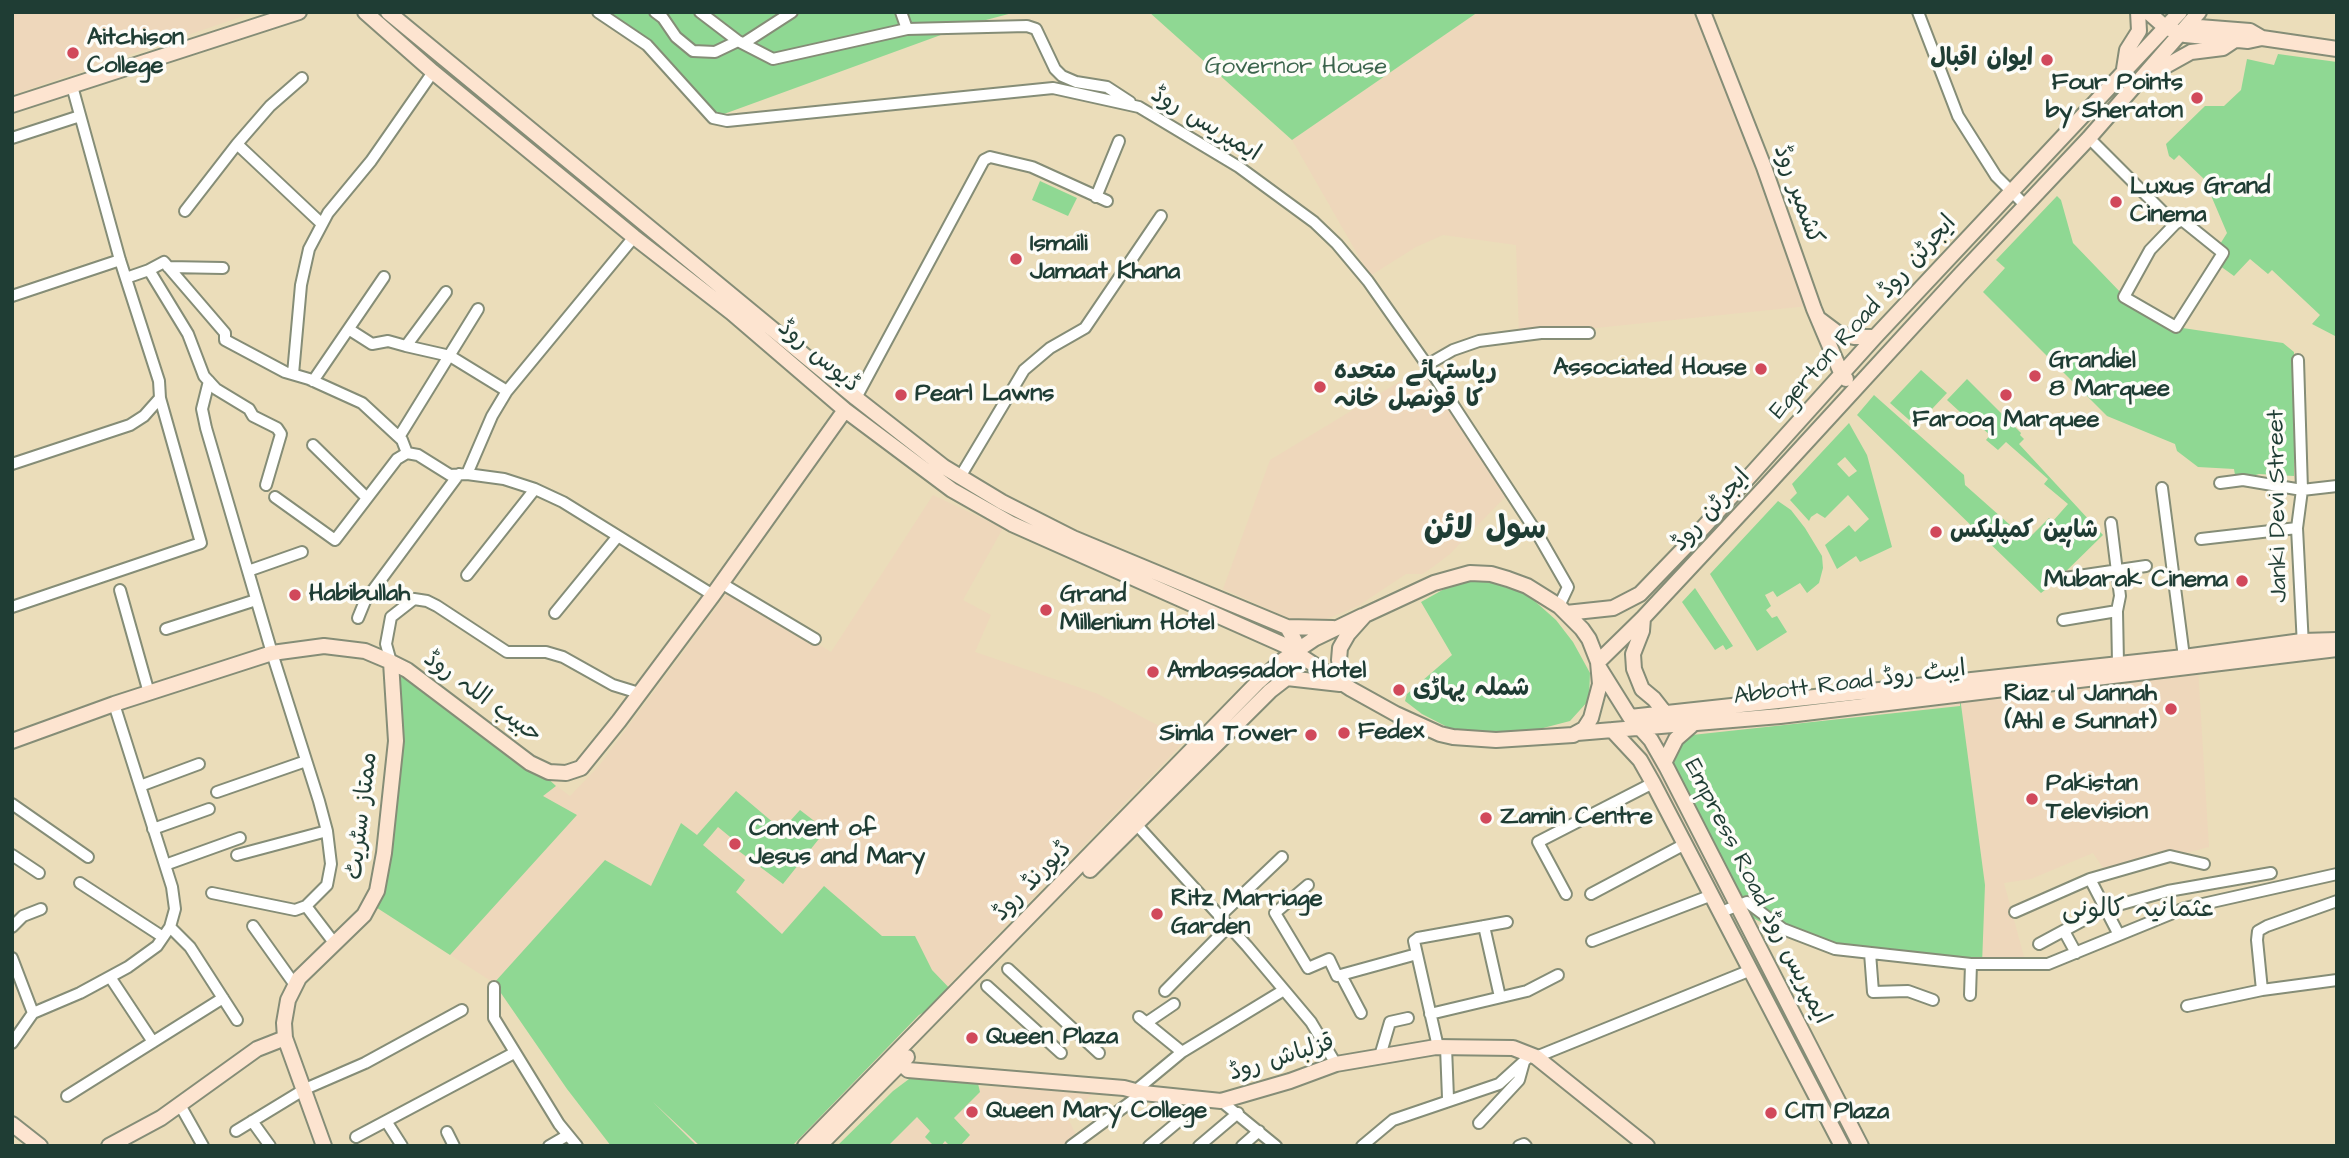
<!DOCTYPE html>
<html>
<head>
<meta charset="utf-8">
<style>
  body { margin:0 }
  #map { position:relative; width:2349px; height:1158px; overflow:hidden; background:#ebddba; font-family:"Architects Daughter",sans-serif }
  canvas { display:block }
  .frame { position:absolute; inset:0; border:14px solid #1f3d34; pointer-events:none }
</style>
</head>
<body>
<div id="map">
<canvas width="2349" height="1158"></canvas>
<div class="frame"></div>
</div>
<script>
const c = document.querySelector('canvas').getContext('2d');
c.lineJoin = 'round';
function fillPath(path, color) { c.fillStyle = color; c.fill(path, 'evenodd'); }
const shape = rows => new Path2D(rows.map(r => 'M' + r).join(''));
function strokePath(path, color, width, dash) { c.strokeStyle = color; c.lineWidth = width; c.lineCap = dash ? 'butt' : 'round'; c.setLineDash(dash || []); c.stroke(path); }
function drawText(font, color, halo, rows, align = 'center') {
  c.font = font + ' "Architects Daughter","Playpen Sans Arabic",sans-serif'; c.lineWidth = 7; c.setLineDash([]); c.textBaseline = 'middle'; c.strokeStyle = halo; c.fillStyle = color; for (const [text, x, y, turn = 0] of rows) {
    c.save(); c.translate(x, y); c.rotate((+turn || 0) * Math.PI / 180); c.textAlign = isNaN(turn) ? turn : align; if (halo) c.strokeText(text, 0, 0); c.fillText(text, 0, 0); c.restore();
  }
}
fillPath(shape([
  [12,12,255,12,12,95],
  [1478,12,1713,12,1808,306,1519,336,1516,245,1443,235,1416,247,1370,276,1292,140],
  [1427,365,1509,493,1450,554,1433,567,1422,574,1406,574,1358,606,1317,623,1297,622,1223,589,1270,460],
  [933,495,1003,528,963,600,991,615,975,652,1098,694,1186,740,792,1146,612,1146,562,1081,494,983,371,904,391,792,391,662,570,796,598,767,730,589,831,652],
  [2198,669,2209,847,2107,874,2093,853,2031,879,2004,883,2026,964,1971,964,1735,906,1723,911,1633,727],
  [1075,1084,1101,1087,1067,1116,1079,1141,1071,1146,837,1146,893,1091]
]), '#eed7bb');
fillPath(shape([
  [598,12,1016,12,971,24,713,118,647,45],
  [1149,12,1478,12,1292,140],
  [2278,54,2337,62,2337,337,2312,324,2320,315,2272,270,2268,274,2250,259,2234,276,2216,263,2217,249,2227,233,2204,179,2179,155,2174,160,2169,156,2166,144,2205,106,2224,106,2241,90,2247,59,2274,65],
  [1040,181,1077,198,1068,216,1032,200],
  [2057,196,2061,200,2073,243,2123,295,2176,327,2283,343,2294,352,2294,476,2259,474,2236,481,2234,469,2198,467,2177,451,2175,444,2107,416,1983,292,2005,268,1996,260],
  [1921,370,1947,393,1916,426,1890,403],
  [1967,379,2021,433,2020,435,2024,439,2019,444,2103,535,2054,583,2041,593,1857,415,1874,395,1964,475,1965,485,2027,540,2049,518,2053,521,2068,504,2044,484,2048,479,2006,442,1998,450,1986,440,1990,435,1974,421,1972,423,1947,400],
  [1849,423,1867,455,1892,547,1860,562,1856,556,1837,569,1825,545,1849,525,1855,532,1869,519,1848,495,1825,518,1817,513,1811,517,1809,521,1790,500,1797,493,1792,484],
  [1845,457,1857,471,1849,477,1837,464],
  [1778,501,1791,510,1805,528,1822,556,1823,568,1819,583,1807,593,1800,583,1777,597,1773,591,1765,595,1771,606,1766,610,1772,618,1777,616,1787,632,1757,651,1710,574],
  [1472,580,1509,585,1529,596,1556,620,1573,642,1590,673,1589,700,1570,721,1524,733,1453,730,1422,714,1405,701,1407,694,1452,655,1421,602,1446,588],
  [1695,588,1733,646,1726,650,1723,645,1715,650,1682,602],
  [391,662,531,763,556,786,543,796,577,815,450,955,371,904,391,792],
  [1960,697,1985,885,1982,964,1835,949,1784,934,1751,917,1669,755,1679,740,1692,735,1960,706],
  [736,791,782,830,800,810,826,830,783,884,732,846,735,841,718,827,703,845,745,880,736,892,782,934,824,886,882,936,915,936,932,970,955,994,919,1015,792,1146,700,1146,653,1102,697,1146,611,1146,567,1089,494,983,605,860,651,886,681,823,697,835],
  [921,1070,976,1075,980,1092,954,1118,970,1135,960,1146,950,1146,945,1141,941,1146,934,1146,925,1137,930,1131,917,1117,888,1146,837,1146,893,1091]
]), '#8fd893');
const street = shape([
  [598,12,647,45,713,118,727,121,1053,88,1139,107,1239,167,1314,222,1337,244,1368,281,1427,365,1537,533,1568,587,1559,606],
  [655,12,663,18,676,37,693,51,715,52,738,41],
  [700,12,738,41,773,59,907,29,1027,26,1036,29,1055,69,1062,76,1076,82,1107,87,1130,102],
  [901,12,907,29],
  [1918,12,1958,116,1996,176,2026,206],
  [744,43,792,12],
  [12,138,80,116],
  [2089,138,2175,224,2182,220,2223,253,2176,327,2124,297,2150,250,2175,224],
  [237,144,322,224],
  [1096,197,1119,141],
  [185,211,237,144,270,106,302,78],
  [168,267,223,268],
  [149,270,188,334,204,376,216,389,249,409,253,416,277,428,281,434,266,485],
  [126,278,149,270,164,262,225,333,225,340,285,372,309,379,362,403,402,440,407,453],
  [12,296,120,260],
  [350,330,372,344,388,341,406,346,446,292],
  [406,346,450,356,507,391],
  [2298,360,2302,490,2297,528,2303,646],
  [1427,365,1453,350,1479,341,1541,333,1589,333],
  [293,374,301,285,309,249,328,213,371,161,433,72],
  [209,381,202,409,206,428,272,653,319,801,327,831,331,864,327,885,306,906,295,910,212,893],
  [313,381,384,277],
  [856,398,984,160,990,157,1032,167,1107,201],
  [399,437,478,309],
  [313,445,367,498],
  [12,464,130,425,144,416,160,398],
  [467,474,492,416,507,391,634,237],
  [960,477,1024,370,1050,348,1085,328,1161,216],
  [2220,483,2243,480,2302,490,2337,486],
  [2162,488,2184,657],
  [275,497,335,540,397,459,407,453,418,455,450,475,467,474,504,479,535,489,563,502,713,595],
  [2111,523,2120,596,2117,611,2118,663],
  [2201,539,2297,528],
  [248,571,302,552],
  [467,575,535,489],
  [2058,579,2146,566],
  [721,583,815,639],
  [120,590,149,693],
  [12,607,201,543,160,398,159,381,120,260,72,86],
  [555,613,618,536],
  [358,618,365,601,459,474],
  [2063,620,2117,611],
  [166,629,256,600],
  [391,662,386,644,391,617,414,599,427,601,437,606,507,652,546,652,563,657,613,685,639,693],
  [140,786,199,764],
  [217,792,306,761],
  [12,804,88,857],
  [1136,824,1247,946,1311,1022,1336,1064],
  [153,829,209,809],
  [12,855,39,873],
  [237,855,327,831],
  [165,865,240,838],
  [2090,879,2119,935],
  [80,883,163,937],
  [1308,885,1275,913,1308,968,1329,959,1337,976,1417,954],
  [1566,894,1538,842,1653,783],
  [1591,894,1685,844],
  [306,906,335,944],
  [1721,912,1747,902,1783,929,1835,949,1971,964,2048,964,2185,908,2337,874],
  [2015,912,2090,879,2170,856,2204,864],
  [1219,917,1282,857],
  [253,926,295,985],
  [1484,926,1500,997],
  [12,927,23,916,41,909],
  [170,927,190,947,237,1020],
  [2064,931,2076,953],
  [1592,941,1712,895],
  [2039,944,2104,909,2168,891,2271,873],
  [1870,953,1873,992,1908,991,1933,1000],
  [12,958,33,1013],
  [1008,969,1099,1053],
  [1341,975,1361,1013],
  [110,977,153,1042],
  [987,986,1061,1053],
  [494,987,494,1018,559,1124,577,1146],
  [2262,990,2257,940,2258,931,2267,926,2337,901],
  [1165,991,1228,927],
  [1970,995,1971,964],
  [2187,1006,2262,990,2337,980],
  [1430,1014,1527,991,1558,975],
  [1139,1017,1182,1052],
  [1146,1023,1174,1004],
  [12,1043,33,1013,80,993,128,967,157,946,170,927,175,909,172,887,114,704],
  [1438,1047,1414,941,1418,938,1507,922],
  [1446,1047,1448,1098],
  [1380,1056,1390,1022,1408,1018],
  [1536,1057,1751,970],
  [1135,1091,1182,1052,1284,990],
  [67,1096,223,998],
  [1221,1101,1276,1146],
  [180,1105,203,1146],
  [252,1121,270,1146],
  [386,1121,402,1146],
  [1479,1123,1519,1080,1524,1062],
  [236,1131,305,1089,365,1063,462,1010],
  [447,1132,454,1146],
  [356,1137,514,1053],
  [549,1146,568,1135],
  [1071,1146,1143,1093],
  [1149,1146,1204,1100],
  [1199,1146,1238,1113],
  [1242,1146,1259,1131],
  [1362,1146,1393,1120,1499,1084,1531,1055],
  [1519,1146,1524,1144,1526,1146]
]);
const secondary = shape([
  [365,12,433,72,634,237,732,313,845,410,952,490,1012,524,1284,645,1351,689,1396,714,1440,734,1453,737,1496,740,1573,735,1584,729,1591,718,1600,684,1598,662,1589,639,1582,629,1559,606,1527,586,1508,579,1491,574,1470,573,1434,583,1365,615,1348,634,1340,648,1339,660,1345,685],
  [388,12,856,398,944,467,1002,502,1073,538,1287,627,1333,628],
  [1703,12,1764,167,1814,309,1842,375,1846,379],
  [2148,12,2165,27,2185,35,2248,41,2262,38,2337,49],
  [2199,27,2250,31,2262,38],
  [2124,69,2127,50,2139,31,2138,12],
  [2155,72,2191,52,2223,48,2235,40],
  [12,105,299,12],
  [1819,319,1839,334,1854,337,1875,337],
  [1566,613,1613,608,1640,594,1692,540,1875,337,2180,12],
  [1643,618,1642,631,1633,654,1634,669,1642,689,1654,699,1665,713],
  [1598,662,1643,618,1768,484,1959,276,2089,138,2199,12],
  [1600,669,1630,717,1651,740,1667,768,1861,1146],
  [1287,678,1340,684],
  [1630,717,2184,657,2302,641,2337,640],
  [1612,730,1640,760,1653,783,1842,1146],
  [1577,733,1780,716,2337,649],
  [12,741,114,704,272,653,324,646,365,651,391,662,407,670,530,763,549,772,566,773,581,768,619,721,713,595,845,410],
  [1664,763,1676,739,1692,725],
  [1090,870,1270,691,1292,674,1295,669,1295,641,1287,627],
  [901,1063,908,1070,1124,1088,1143,1093,1221,1101,1290,1081,1336,1064,1436,1047,1513,1048,1536,1057,1647,1146],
  [12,1124,40,1146],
  [109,1146,161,1118,257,1049,285,1038],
  [324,1146,285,1038,284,1023,288,1000,299,978,364,915,377,891,384,853,396,741,391,662],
  [805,1146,1257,683,1283,660,1314,639,1362,616],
  [819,1146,907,1057]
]);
strokePath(street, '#858d77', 14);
strokePath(secondary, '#858d77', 18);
strokePath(street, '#fff', 10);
strokePath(secondary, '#fde4d0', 14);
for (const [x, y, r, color] of [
  [73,53,7,"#d1495b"],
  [2047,60,7,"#d1495b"],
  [2197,98,7,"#d1495b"],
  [2116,202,7,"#d1495b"],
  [1016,259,7,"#d1495b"],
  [1761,369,7,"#d1495b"],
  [2035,376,7,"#d1495b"],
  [1320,387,7,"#d1495b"],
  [901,395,7,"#d1495b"],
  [2006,395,7,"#d1495b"],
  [1936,532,7,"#d1495b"],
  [2242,581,7,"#d1495b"],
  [295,595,7,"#d1495b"],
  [1046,610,7,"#d1495b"],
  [1153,672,7,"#d1495b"],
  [1399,690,7,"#d1495b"],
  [2171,709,7,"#d1495b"],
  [1344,733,7,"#d1495b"],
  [1311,735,7,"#d1495b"],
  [2032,799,7,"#d1495b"],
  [1486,818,7,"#d1495b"],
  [735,844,7,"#d1495b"],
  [1157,914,7,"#d1495b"],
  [972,1038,7,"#d1495b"],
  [972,1112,7,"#d1495b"],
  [1771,1113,7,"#d1495b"]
]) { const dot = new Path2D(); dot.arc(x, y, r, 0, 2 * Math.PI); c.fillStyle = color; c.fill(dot); strokePath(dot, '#fdfcf7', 2.5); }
drawText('bold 24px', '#1f3d34', '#fdfcf7', [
  ["Aitchison",87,39],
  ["College",87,67],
  ["ایوان اقبال",2033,60,"right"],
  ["Four Points",2183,84,"right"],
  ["by Sheraton",2183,112,"right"],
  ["Luxus Grand",2130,188],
  ["Cinema",2130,216],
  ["Ismaili",1030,245],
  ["Jamaat Khana",1030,273],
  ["Grandiel",2049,362],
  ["8 Marquee",2049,390],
  ["Associated House",1747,369,"right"],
  ["ریاستہائے متحدہ",1334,373],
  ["کا قونصل خانہ",1334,401],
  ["Pearl Lawns",915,395],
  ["Farooq Marquee",2006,421,"center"],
  ["شاہین کمپلیکس",1950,532],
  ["Mubarak Cinema",2228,581,"right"],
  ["Habibullah",309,595],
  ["Grand",1060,596],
  ["Millenium Hotel",1060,624],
  ["Ambassador Hotel",1167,672],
  ["شملہ پہاڑی",1413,690],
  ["Riaz ul Jannah",2157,695,"right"],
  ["(Ahl e Sunnat)",2157,723,"right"],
  ["Fedex",1358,733],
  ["Simla Tower",1297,735,"right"],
  ["Pakistan",2046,785],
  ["Television",2046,813],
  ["Zamin Centre",1500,818],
  ["Convent of",749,830],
  ["Jesus and Mary",749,858],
  ["Ritz Marriage",1171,900],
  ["Garden",1171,928],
  ["Queen Plaza",986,1038],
  ["Queen Mary College",986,1112],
  ["CITI Plaza",1785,1113]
], 'left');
drawText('24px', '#3b644c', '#fdfcf7', [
  ["Governor House",1296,68]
]);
drawText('24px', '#1f3d34', '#fdfcf7', [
  ["ایمپریس روڈ",1205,125,31],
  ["کشمیر روڈ",1797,195,70],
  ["Egerton Road ایجرٹن روڈ",1864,318,-48],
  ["ڈیوس روڈ",818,357,40],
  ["Janki Devi Street",2279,506,-91],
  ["ایجرٹن روڈ",1712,511,-47],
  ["Abbott Road ایبٹ روڈ",1850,684,-7],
  ["حبیب اللہ روڈ",482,698,36],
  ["ممتاز سٹریٹ",363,816,-83],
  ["ڈیورنڈ روڈ",1033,882,-46],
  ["Empress Road ایمپریس روڈ",1756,892,63],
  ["قزلباش روڈ",1282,1059,-17]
]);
drawText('26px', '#1f3d34', '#fdfcf7', [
  ["عثمانیہ کالونی",2138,911]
]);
drawText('bold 32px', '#1f3d34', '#fdfcf7', [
  ["سول لائن",1485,531]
]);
</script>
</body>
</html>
